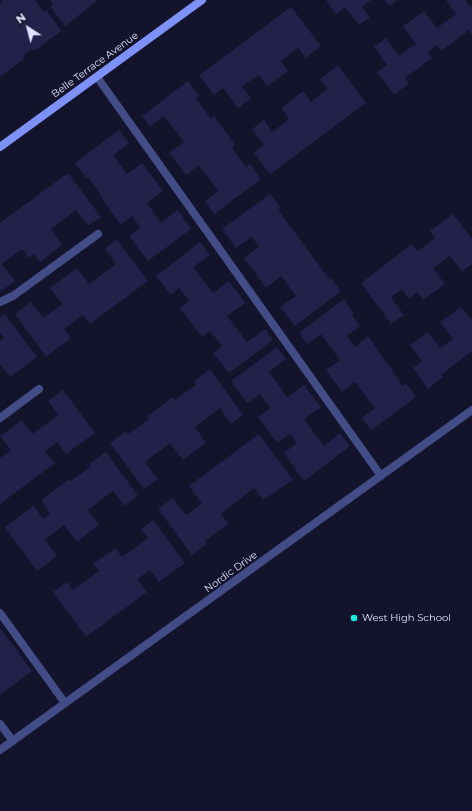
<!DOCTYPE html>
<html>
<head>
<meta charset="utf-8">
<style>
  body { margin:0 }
  #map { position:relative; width:472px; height:811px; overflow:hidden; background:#13142b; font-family:Montserrat,sans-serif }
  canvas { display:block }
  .north { position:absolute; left:8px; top:8px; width:40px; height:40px; -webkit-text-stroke:3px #13142b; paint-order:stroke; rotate:324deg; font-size:11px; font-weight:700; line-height:16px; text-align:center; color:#dfe2fd }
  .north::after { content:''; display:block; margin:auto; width:14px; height:18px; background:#dfe2fd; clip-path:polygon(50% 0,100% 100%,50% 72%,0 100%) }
</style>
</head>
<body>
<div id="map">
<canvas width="472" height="811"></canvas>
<div class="north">N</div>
</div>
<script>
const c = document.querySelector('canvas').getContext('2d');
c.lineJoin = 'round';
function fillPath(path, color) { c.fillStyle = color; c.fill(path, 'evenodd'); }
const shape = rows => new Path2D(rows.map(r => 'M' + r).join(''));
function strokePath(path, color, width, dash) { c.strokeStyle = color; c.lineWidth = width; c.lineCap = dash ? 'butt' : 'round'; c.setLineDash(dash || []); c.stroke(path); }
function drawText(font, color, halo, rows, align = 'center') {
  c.font = font + ' Montserrat,sans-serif'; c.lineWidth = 3.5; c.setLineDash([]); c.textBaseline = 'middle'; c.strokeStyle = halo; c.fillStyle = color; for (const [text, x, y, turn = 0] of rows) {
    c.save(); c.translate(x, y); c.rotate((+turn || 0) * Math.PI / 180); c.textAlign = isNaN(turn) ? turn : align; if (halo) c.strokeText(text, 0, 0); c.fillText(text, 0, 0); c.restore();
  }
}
fillPath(shape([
  [1,0,35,0,44,12,46,10,61,31,34,51,32,49,23,55,25,58,1,76,0,74,0,4,2,2],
  [51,0,98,0,65,26,50,6,53,4],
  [326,0,371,0,362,7,370,17,359,25,345,7,336,14],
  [385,0,397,0,390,6],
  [446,0,465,0,470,7,472,5,472,34,469,30,441,51,437,45,428,52,432,58,405,78,409,83,394,95,377,72,387,65,374,47,386,38,399,56,416,44,403,26,424,11,437,28,456,14],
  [291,7,321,46,306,58,298,48,281,61,288,71,267,86,259,75,242,86,251,98,238,108,223,88,214,95,199,75],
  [338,65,366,103,270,174,254,153,264,145,252,129,264,120,272,132,289,119,281,108,303,91,311,102,327,89,320,79],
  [188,81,199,95,196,98,211,119,214,116,235,145,232,148,246,167,250,164,261,179,214,214,205,201,218,191,199,165,186,175,169,153,184,142,164,116,150,127,142,116],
  [119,130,129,143,113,155,127,174,142,163,163,191,147,203,161,223,178,210,191,229,148,261,129,236,140,227,132,216,121,225,102,199,103,198,88,177,86,178,75,163],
  [68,173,101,217,88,226,76,210,51,229,62,245,40,262,34,254,29,258,22,249,2,264,15,281,1,291,0,289,0,223],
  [270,194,281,208,278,210,330,280,332,279,341,291,295,326,280,307,296,296,281,276,266,288,244,258,259,247,252,237,236,248,222,229],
  [453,214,472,239,472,264,462,271,450,256,433,268,445,284,423,300,417,292,409,299,402,289,391,297,404,315,391,324,361,283,412,244,418,251,435,238,430,231],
  [117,239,148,281,90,324,83,315,64,329,71,338,46,357,15,314,31,302,43,318,62,304,50,288,77,268,89,284,116,264,105,249],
  [200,242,210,255,193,267,213,293,229,281,245,303,227,316,247,342,265,329,273,340,229,373,213,353,222,346,210,331,202,337,180,308,189,301,179,288,171,295,156,276],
  [344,299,354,313,352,315,360,326,347,336,355,347,368,336,403,386,406,383,416,397,371,430,362,418,375,408,355,382,342,392,326,370,340,360,321,334,307,344,299,333],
  [461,307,472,320,472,351,441,375,443,377,428,389,413,368,422,361,410,345,428,332,440,348,453,339,440,322],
  [5,314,37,357,10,377,0,364,0,341,4,338,0,333,0,318],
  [277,347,286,359,269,372,287,397,304,385,321,407,304,419,324,446,340,433,350,446,304,481,284,453,297,443,290,434,277,443,258,417,270,408,260,394,247,403,231,381],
  [210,369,243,415,231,424,220,408,195,427,206,443,183,460,170,443,145,462,158,479,144,489,110,443,126,431,128,434,149,419,147,416,173,397,175,400,196,385,194,381],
  [63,390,95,433,66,454,57,442,45,451,55,463,0,504,0,458,11,450,0,436,22,420,32,434,58,415,48,401],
  [259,434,293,480,263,500,254,488,221,514,228,524,205,541,207,544,192,555,158,509,173,498,186,515,202,504,189,486],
  [106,452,138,496,125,506,113,491,88,510,99,525,77,542,64,525,45,540,57,556,37,571,5,527,34,506,43,519,50,513,41,500,69,479,71,481,91,466,89,464],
  [153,520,185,563,159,582,150,570,137,579,147,592,86,637,53,592,67,582,73,590,99,571,93,564,115,548,122,557,148,538,141,529],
  [0,628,32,671,1,694,0,693]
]), '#21214a');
strokePath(shape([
  [97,77,381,476],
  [0,302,13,296,98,234],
  [0,418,39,389],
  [0,613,65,703],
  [0,724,13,741]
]), '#424c86', 8);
strokePath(shape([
  [0,750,472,410]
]), '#424c86', 8);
strokePath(shape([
  [0,147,202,0]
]), '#7d91f6', 8);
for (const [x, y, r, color] of [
  [354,618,4,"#19efdb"]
]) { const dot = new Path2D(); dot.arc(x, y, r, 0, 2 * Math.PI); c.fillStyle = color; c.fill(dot); strokePath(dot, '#13142b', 1.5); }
drawText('10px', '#dfe2fd', '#13142b', [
  ["Belle Terrace Avenue",95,65,-36],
  ["Nordic Drive",231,572,-36]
]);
drawText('10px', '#dfe2fd', '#13142b', [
  ["West High School",362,618]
], 'left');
</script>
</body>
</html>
